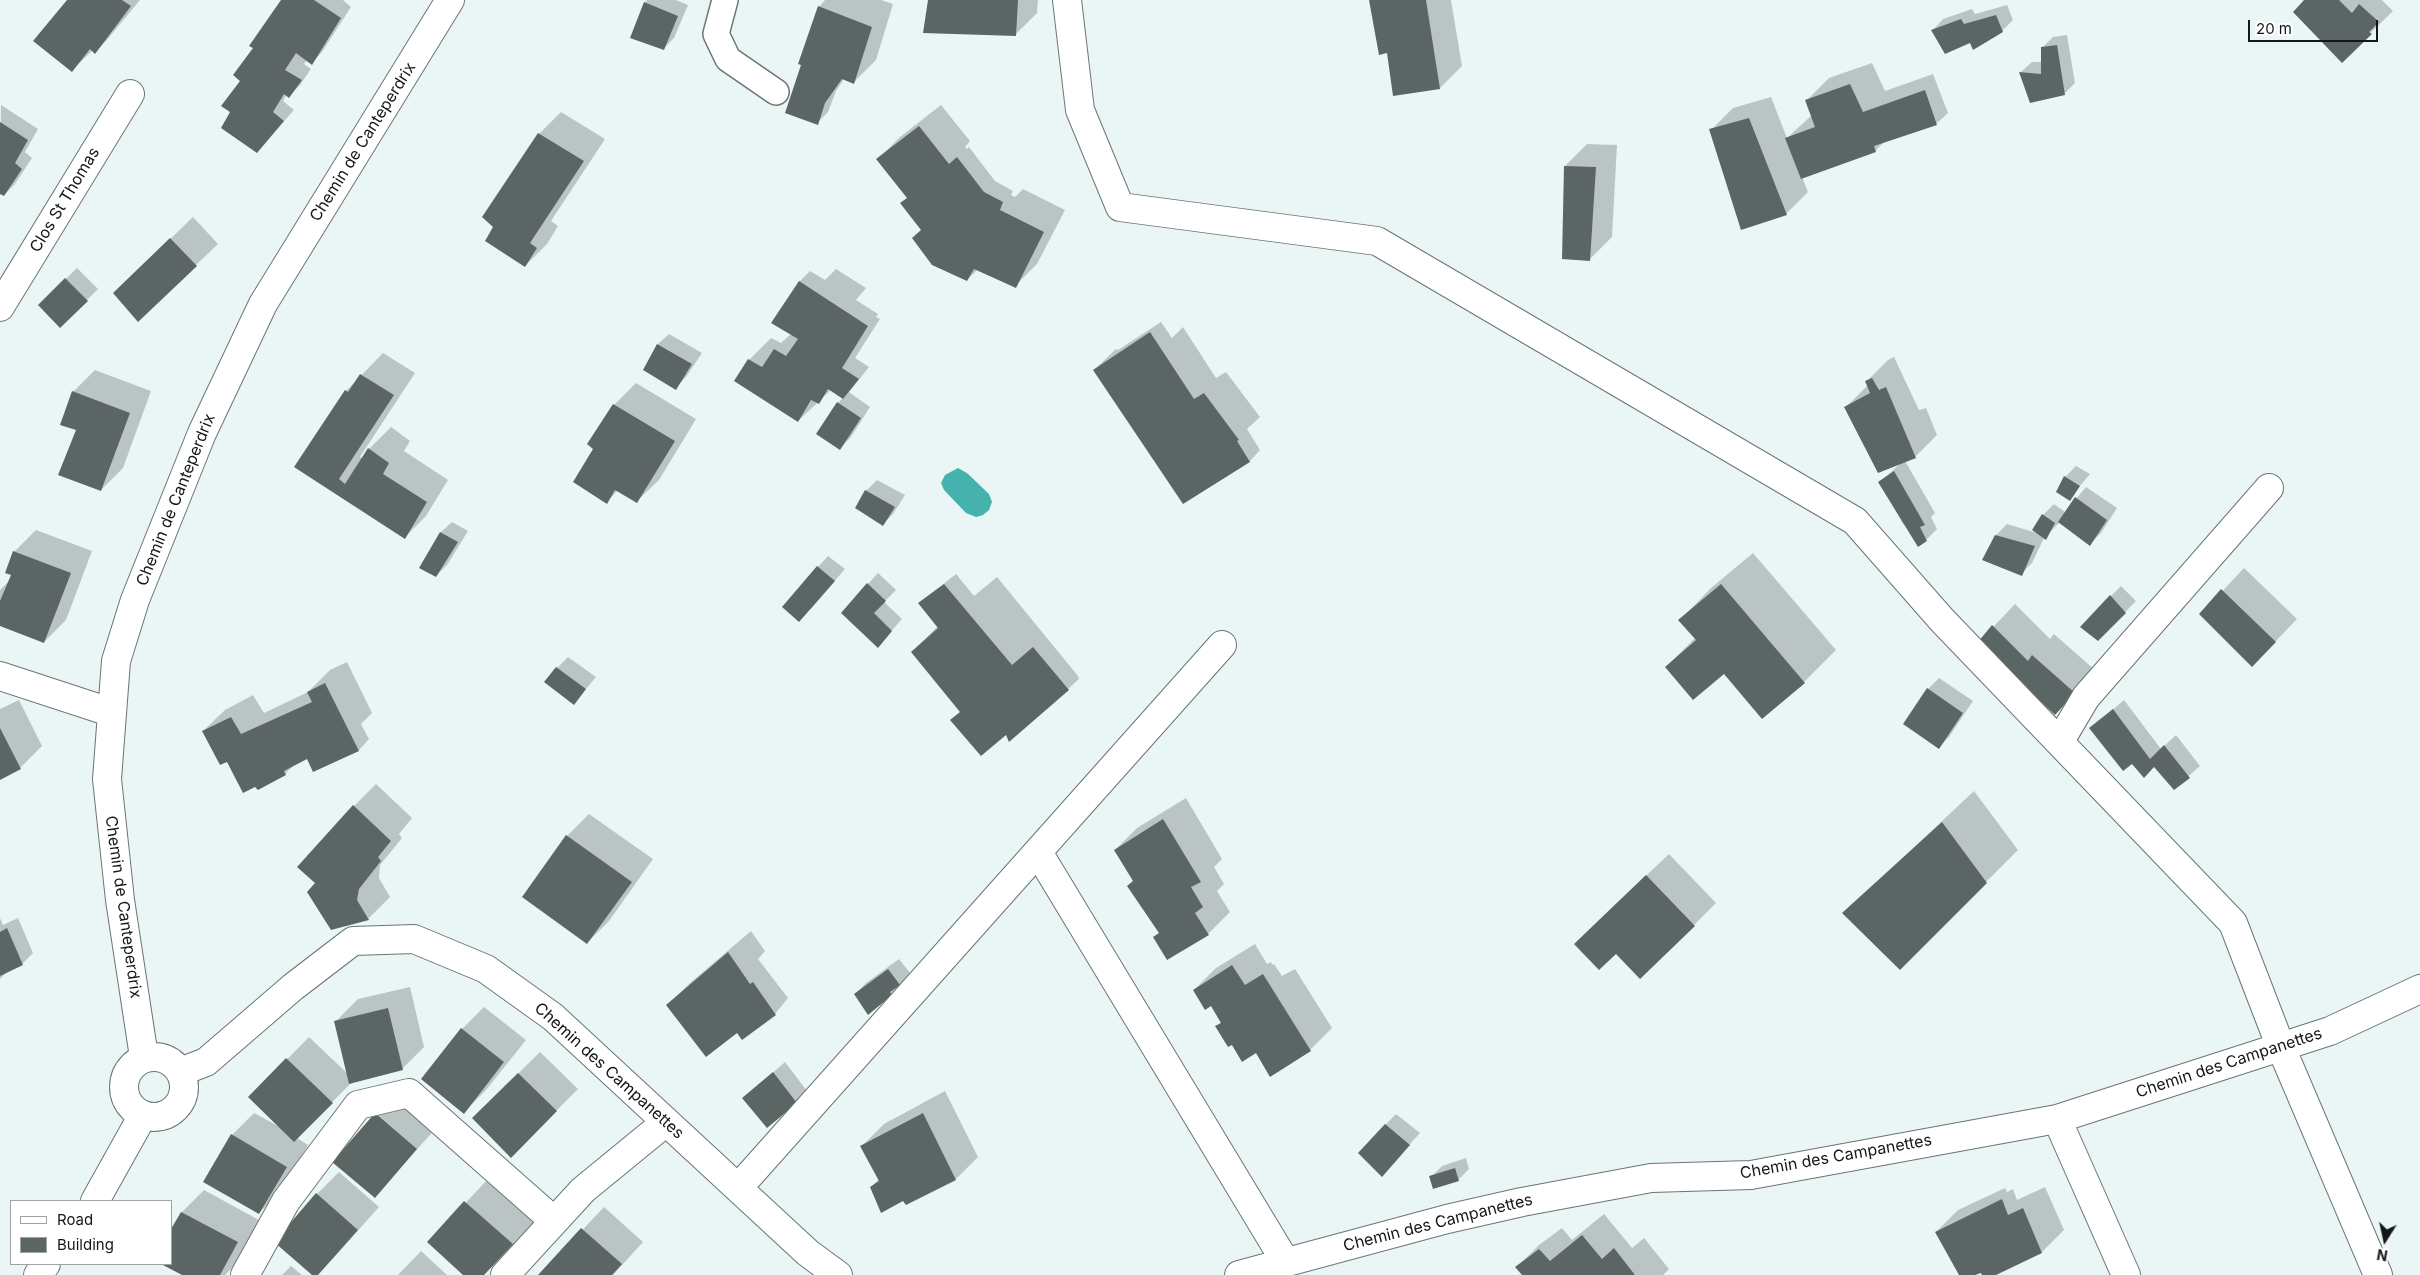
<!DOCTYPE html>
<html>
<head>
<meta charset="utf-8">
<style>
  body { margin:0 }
  #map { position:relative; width:2420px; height:1275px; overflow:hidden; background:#eaf6f5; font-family:Inter,sans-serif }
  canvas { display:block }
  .legend { position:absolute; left:10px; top:1200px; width:162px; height:65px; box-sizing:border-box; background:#fff; border:1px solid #a1a2a2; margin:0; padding:6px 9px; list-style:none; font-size:15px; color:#131717 }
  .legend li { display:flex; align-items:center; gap:10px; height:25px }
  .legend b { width:25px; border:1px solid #a1a2a2 }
  .north { position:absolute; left:2360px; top:1215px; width:50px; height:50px; -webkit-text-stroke:4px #fff; paint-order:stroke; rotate:190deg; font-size:14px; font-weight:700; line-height:20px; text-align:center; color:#131717 }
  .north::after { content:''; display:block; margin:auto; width:18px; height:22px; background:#131717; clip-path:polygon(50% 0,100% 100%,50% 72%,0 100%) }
  .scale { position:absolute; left:2248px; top:20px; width:130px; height:22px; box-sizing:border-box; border:2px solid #131717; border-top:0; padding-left:6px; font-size:15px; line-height:18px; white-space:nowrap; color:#131717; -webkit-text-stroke:4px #fff; paint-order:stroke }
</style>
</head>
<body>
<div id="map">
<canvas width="2420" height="1275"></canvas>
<ul class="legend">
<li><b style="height:6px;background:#fff"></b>Road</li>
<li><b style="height:14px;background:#5b6564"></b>Building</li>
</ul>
<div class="north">N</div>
<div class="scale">20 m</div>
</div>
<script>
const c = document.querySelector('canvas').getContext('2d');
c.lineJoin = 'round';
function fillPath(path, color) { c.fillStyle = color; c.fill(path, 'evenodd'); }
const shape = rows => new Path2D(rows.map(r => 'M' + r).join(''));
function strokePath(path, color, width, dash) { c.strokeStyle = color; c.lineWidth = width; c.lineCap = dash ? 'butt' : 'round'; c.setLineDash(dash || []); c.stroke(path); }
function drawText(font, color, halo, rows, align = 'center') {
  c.font = font + ' Inter,sans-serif'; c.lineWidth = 4.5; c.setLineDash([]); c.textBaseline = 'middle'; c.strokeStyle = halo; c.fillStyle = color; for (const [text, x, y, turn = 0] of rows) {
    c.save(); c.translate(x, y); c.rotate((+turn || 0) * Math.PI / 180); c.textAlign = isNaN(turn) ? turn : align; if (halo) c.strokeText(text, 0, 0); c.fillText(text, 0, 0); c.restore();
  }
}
fillPath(shape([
  [958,468,967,473,989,494,992,502,989,510,983,515,976,517,966,513,944,490,941,483,945,475]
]), '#45b2ae');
fillPath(shape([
  [68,0,140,0,106,41,95,52,93,50,72,70],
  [282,0,343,0,351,7,322,52,312,63,307,60,304,64,311,69,300,85,289,96,287,94,283,101,294,110,270,137,231,112,241,80,254,48],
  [647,0,676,0,688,5,674,38,663,49,645,2],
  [825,0,881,0,893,4,876,60,854,82,844,79,836,91,828,112,817,123,802,66,819,7],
  [930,0,1038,0,1037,13,1015,35],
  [1371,0,1451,0,1462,66,1440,88,1388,52],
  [2306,0,2382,0,2393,11,2342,61],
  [2007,5,2013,20,2002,31,1971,41,1933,30,1943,19,1972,9,1975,14],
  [2067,35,2075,83,2064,94,2021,72,2032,62,2042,62,2042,48,2053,37],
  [1872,63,1885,91,1933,74,1948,113,1937,123,1886,140,1875,151,1802,177,1808,192,1786,214,1711,130,1733,108,1771,97,1787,138,1812,115,1807,100,1829,78],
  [1,105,38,129,25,152,32,158,15,184,4,195,0,192],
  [941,105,970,141,965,147,967,149,969,147,995,181,1013,191,1011,195,1015,197,1023,189,1065,210,1037,264,1015,286,978,269,967,280,902,203,908,197,878,159,900,137],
  [561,112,605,139,551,221,558,226,547,244,525,266,539,134],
  [1587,144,1617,145,1612,237,1590,259,1565,166],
  [193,217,218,244,196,265,136,272],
  [77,268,98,289,60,327,39,305],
  [836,269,866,288,856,300,878,314,876,317,880,319,855,358,869,367,849,392,870,407,851,437,840,448,838,403,843,398,831,390,798,421,749,360,771,338,781,343,791,334,799,282,810,271,825,280],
  [1161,322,1172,338,1183,327,1216,378,1226,372,1260,417,1247,429,1260,450,1250,461,1184,503,1094,370,1116,349,1118,350],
  [669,334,702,353,686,377,675,388,645,370,658,344],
  [383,353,415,373,360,457,363,459,369,449,391,427,410,441,404,451,448,480,426,516,404,538,296,467,346,391],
  [1894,357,1919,410,1926,408,1937,435,1915,457,1905,461,1935,513,1931,517,1937,529,1926,540,1906,523,1903,524,1880,482,1901,463,1846,407,1868,385,1866,382,1888,360],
  [95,370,151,391,123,468,101,490,78,429,73,392],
  [636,383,696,419,659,480,637,501,617,491,607,502,595,449,614,405],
  [2076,466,2090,474,2069,499,2065,477],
  [877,480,905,495,893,514,882,525,866,491],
  [2086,487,2117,508,2101,533,2090,544,2060,522,2044,538,2032,563,2021,574,1996,535,2007,524,2037,533,2043,515,2054,504,2065,512],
  [452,522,468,531,447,565,436,576,421,568,441,532],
  [36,530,92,551,66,620,44,642,0,625,0,590,9,581,12,574,14,552],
  [1753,553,1836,650,1804,682,1762,717,1724,672,1666,667,1695,638,1680,620,1711,588],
  [828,556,845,569,810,610,818,567],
  [2244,568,2297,619,2274,643,2201,614],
  [878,573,896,590,884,602,902,619,878,646,868,584],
  [956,574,974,596,997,577,1078,676,1079,679,1068,689,1006,733,961,711,912,652,938,626,919,603],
  [2121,586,2136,601,2098,640,2111,596],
  [2015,604,2050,639,2054,634,2096,671,2055,713,1979,642],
  [568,657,596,677,574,703,557,668],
  [347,662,372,713,361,724,369,739,359,750,314,770,307,757,296,763,285,774,227,760,203,731,225,710,253,695,264,713,308,692,330,670],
  [1939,678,1973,701,1949,737,1938,748,1905,724,1928,689],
  [19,700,42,746,20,768,0,779,0,709],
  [2124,700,2161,749,2176,735,2200,766,2175,788,2155,766,2132,763,2091,728],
  [376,784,412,818,399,834,402,838,380,865,379,878,390,897,368,919,331,929,316,883,354,806],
  [1974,791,2018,850,1900,968,1844,913],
  [1186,798,1222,859,1214,867,1224,884,1217,891,1230,912,1208,934,1168,958,1155,937,1160,932,1134,880,1115,850,1137,828],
  [589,814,653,859,609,921,587,943,567,836],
  [1669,854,1716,903,1694,925,1616,952,1597,922],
  [0,918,3,925,18,918,33,953,22,964,9,970,0,979],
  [751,931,765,951,758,959,788,998,775,1014,766,1020,668,1005,690,983],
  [1255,944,1267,964,1271,962,1272,965,1274,964,1282,976,1295,969,1332,1028,1310,1050,1256,1052,1232,1043,1217,1027,1222,1021,1212,1004,1194,990,1216,968],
  [899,959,910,973,891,994,855,994,866,983],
  [410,987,424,1047,402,1069,352,1082,297,1138,308,1145,281,1191,259,1213,232,1135,254,1113,280,1127,250,1097,309,1037,349,1075,336,1021,358,999],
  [484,1007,526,1040,486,1090,464,1112,462,1029],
  [540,1052,578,1089,511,1156,473,1118],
  [785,1062,807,1091,796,1102,744,1098],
  [945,1091,978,1157,956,1179,906,1204,903,1200,871,1187,879,1179,862,1146,884,1124],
  [397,1092,438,1126,375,1196,334,1162],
  [1396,1114,1420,1133,1392,1164,1385,1125],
  [1466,1158,1469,1169,1458,1180,1431,1177,1442,1166],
  [339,1172,379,1207,337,1254,317,1275,314,1275,317,1194],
  [487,1180,534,1222,484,1275,465,1275,429,1242],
  [2045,1187,2064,1230,2042,1252,1993,1275,1983,1275,1981,1271,1972,1275,1960,1275,1936,1232,1958,1210,2005,1188,2007,1192,2013,1189,2017,1200],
  [204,1190,259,1220,233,1267,225,1275,185,1275,164,1264,171,1264,171,1232,182,1212],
  [604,1207,643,1242,613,1275,540,1275],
  [1604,1214,1632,1248,1644,1238,1669,1269,1663,1275,1524,1275,1517,1267,1539,1245,1562,1228,1572,1240],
  [421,1251,447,1275,398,1275],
  [291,1266,302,1275,282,1275]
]), '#0003');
fillPath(shape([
  [67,0,122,0,131,6,95,54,90,49,72,72,33,41],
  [281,0,314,0,341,18,312,65,296,53,285,70,302,80,289,98,284,94,273,112,284,121,257,153,221,128,230,112,221,106,240,81,233,75,253,48,249,46],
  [928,0,1018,0,1016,36,923,33],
  [1369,0,1426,0,1440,89,1393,96,1387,53,1379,55],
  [2304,0,2339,0,2352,13,2359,4,2379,22,2369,32,2372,34,2342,63,2293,12],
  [644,2,678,16,664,50,630,38],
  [818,6,872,27,854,84,842,79,825,103,818,125,785,113,801,65,798,64],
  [1996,15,2003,32,1973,50,1970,43,1945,54,1931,30,1961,19,1964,24],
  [2057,45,2065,95,2030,103,2019,72,2041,74,2041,47],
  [1850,84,1863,112,1925,90,1937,125,1874,146,1876,152,1801,179,1785,138,1815,127,1805,100],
  [1749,118,1787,215,1741,230,1709,129],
  [0,122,28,140,15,163,22,169,4,196,0,194],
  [919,126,949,164,957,157,984,192,1003,202,1000,210,1044,232,1016,288,974,269,967,281,932,265,912,238,921,230,900,203,907,198,876,159],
  [538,133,584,161,530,243,537,248,525,267,485,241,493,227,482,217],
  [1564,166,1596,167,1590,261,1562,259],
  [170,238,197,266,138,322,113,293],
  [65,278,88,301,60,328,38,305],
  [799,281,868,326,842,368,859,379,843,399,828,389,819,404,811,400,798,422,734,381,748,359,762,367,774,349,786,356,798,339,771,323],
  [1150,332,1194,399,1204,393,1239,440,1237,441,1250,462,1183,504,1093,370],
  [657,344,692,364,676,390,643,370],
  [360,374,394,395,339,479,345,484,368,448,389,463,383,474,427,502,405,539,294,467,345,390,348,392],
  [1872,378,1879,390,1886,387,1916,458,1878,473,1844,407,1870,393,1865,381],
  [72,391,130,413,101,491,58,475,76,430,60,425],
  [837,402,861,418,840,450,816,434],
  [613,404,675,441,637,503,615,490,607,504,573,482,593,449,587,444],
  [1894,471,1925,525,1920,527,1927,541,1918,547,1878,482],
  [2064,476,2080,486,2070,501,2056,492],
  [865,490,895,507,883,526,855,508],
  [2075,497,2107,520,2090,546,2058,522],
  [2042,514,2055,523,2046,540,2032,530],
  [440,532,458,542,436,577,419,568],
  [1995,535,2035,546,2022,576,1982,560],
  [13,551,71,573,44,643,0,626,0,601,11,575,5,573],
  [817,566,835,581,799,622,782,607],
  [867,583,886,601,874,613,892,631,878,648,841,613],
  [944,584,1012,665,1033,647,1069,690,1009,742,1006,735,981,756,950,720,960,712,911,652,938,628,918,603],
  [1721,584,1805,683,1762,719,1724,674,1693,700,1665,667,1696,640,1678,620],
  [2221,589,2276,642,2252,667,2199,614],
  [2110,595,2126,613,2098,641,2080,627],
  [1992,625,2028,661,2032,655,2075,693,2055,715,1978,642],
  [556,667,586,689,574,705,544,682],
  [325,683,359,751,313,772,307,759,284,771,286,775,258,790,255,787,243,793,227,762,220,765,202,731,231,717,241,734,312,702,307,692],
  [1927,688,1963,713,1939,749,1903,724],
  [2113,709,2150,759,2164,745,2190,778,2174,790,2154,767,2144,778,2132,764,2123,771,2089,728],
  [0,728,21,769,0,780],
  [353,805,391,841,378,857,381,861,359,889,357,900,369,920,331,930,307,892,315,883,297,867],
  [1163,819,1201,882,1191,887,1203,907,1195,913,1209,935,1167,960,1153,937,1159,933,1127,886,1133,881,1114,850],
  [1942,822,1987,883,1900,970,1842,913],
  [566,835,632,882,587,944,522,897],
  [1646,875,1695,926,1640,979,1616,954,1599,970,1574,944],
  [7,928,23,965,0,976,0,932],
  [728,952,750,984,753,982,776,1015,742,1040,737,1033,706,1057,666,1005],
  [1232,965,1245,985,1263,974,1311,1051,1270,1077,1256,1053,1242,1062,1232,1045,1228,1047,1215,1026,1221,1023,1211,1006,1205,1010,1193,990],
  [888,969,900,985,890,992,892,995,868,1015,854,994],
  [388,1008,403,1070,349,1084,334,1021],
  [461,1028,504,1062,464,1114,421,1079],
  [286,1058,333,1103,294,1142,248,1097],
  [773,1072,797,1103,767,1128,742,1098],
  [518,1073,557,1111,511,1158,472,1118],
  [375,1113,417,1149,375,1198,332,1162],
  [923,1113,956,1180,906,1205,903,1201,881,1213,870,1187,879,1181,860,1146],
  [1385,1124,1410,1145,1382,1177,1358,1153],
  [231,1134,287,1167,259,1214,203,1182],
  [1455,1168,1459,1181,1433,1189,1429,1176],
  [316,1193,358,1230,318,1275,312,1275,274,1242],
  [2002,1199,2008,1215,2023,1208,2042,1253,1996,1275,1982,1275,1981,1273,1975,1275,1959,1275,1935,1232],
  [464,1201,513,1244,484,1275,463,1275,427,1242],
  [181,1212,238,1242,220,1275,182,1275,161,1264,171,1264,171,1229],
  [581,1228,622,1264,612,1275,538,1275],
  [1582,1235,1602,1259,1614,1248,1635,1275,1522,1275,1515,1267,1539,1249,1550,1261]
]), '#5b6564');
const lane = shape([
  [725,0,716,34,728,59,776,92]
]);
const street = shape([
  [1067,0,1080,110,1120,207,1377,241,1855,521,1942,620,2233,923,2280,1045,2378,1275],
  [0,307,130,94],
  [0,676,110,712],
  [2060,741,2086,697,2269,488],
  [1038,852,1285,1261],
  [144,1057,120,900,107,779,116,661,135,600,202,433,263,304,450,0],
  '124 1087a30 30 0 1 1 60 0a30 30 0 1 1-60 0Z',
  [180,1072,206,1062,293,987,353,941,414,939,486,969,553,1017,808,1253,838,1275],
  [2057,1119,2126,1275],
  [738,1188,1222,645],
  [95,1201,143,1115],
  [38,1275,46,1264],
  [245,1275,286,1201,358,1105,409,1093,554,1221],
  [505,1275,583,1190,666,1122],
  [1239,1275,1447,1219,1522,1202,1651,1178,1751,1175,2057,1119,2330,1031,2420,989]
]);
strokePath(lane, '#6a7574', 28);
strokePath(street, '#6a7574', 30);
strokePath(lane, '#fff', 25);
strokePath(street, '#fff', 28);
drawText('16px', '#131717', '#fff', [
  ["Chemin de Canteperdrix",363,142,-58],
  ["Clos St Thomas",65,200,-59],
  ["Chemin de Canteperdrix",176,500,-68],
  ["Chemin de Canteperdrix",123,907,82],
  ["Chemin des Campanettes",2229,1063,-18],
  ["Chemin des Campanettes",609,1071,42],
  ["Chemin des Campanettes",1836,1157,-10],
  ["Chemin des Campanettes",1438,1223,-14]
]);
</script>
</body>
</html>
